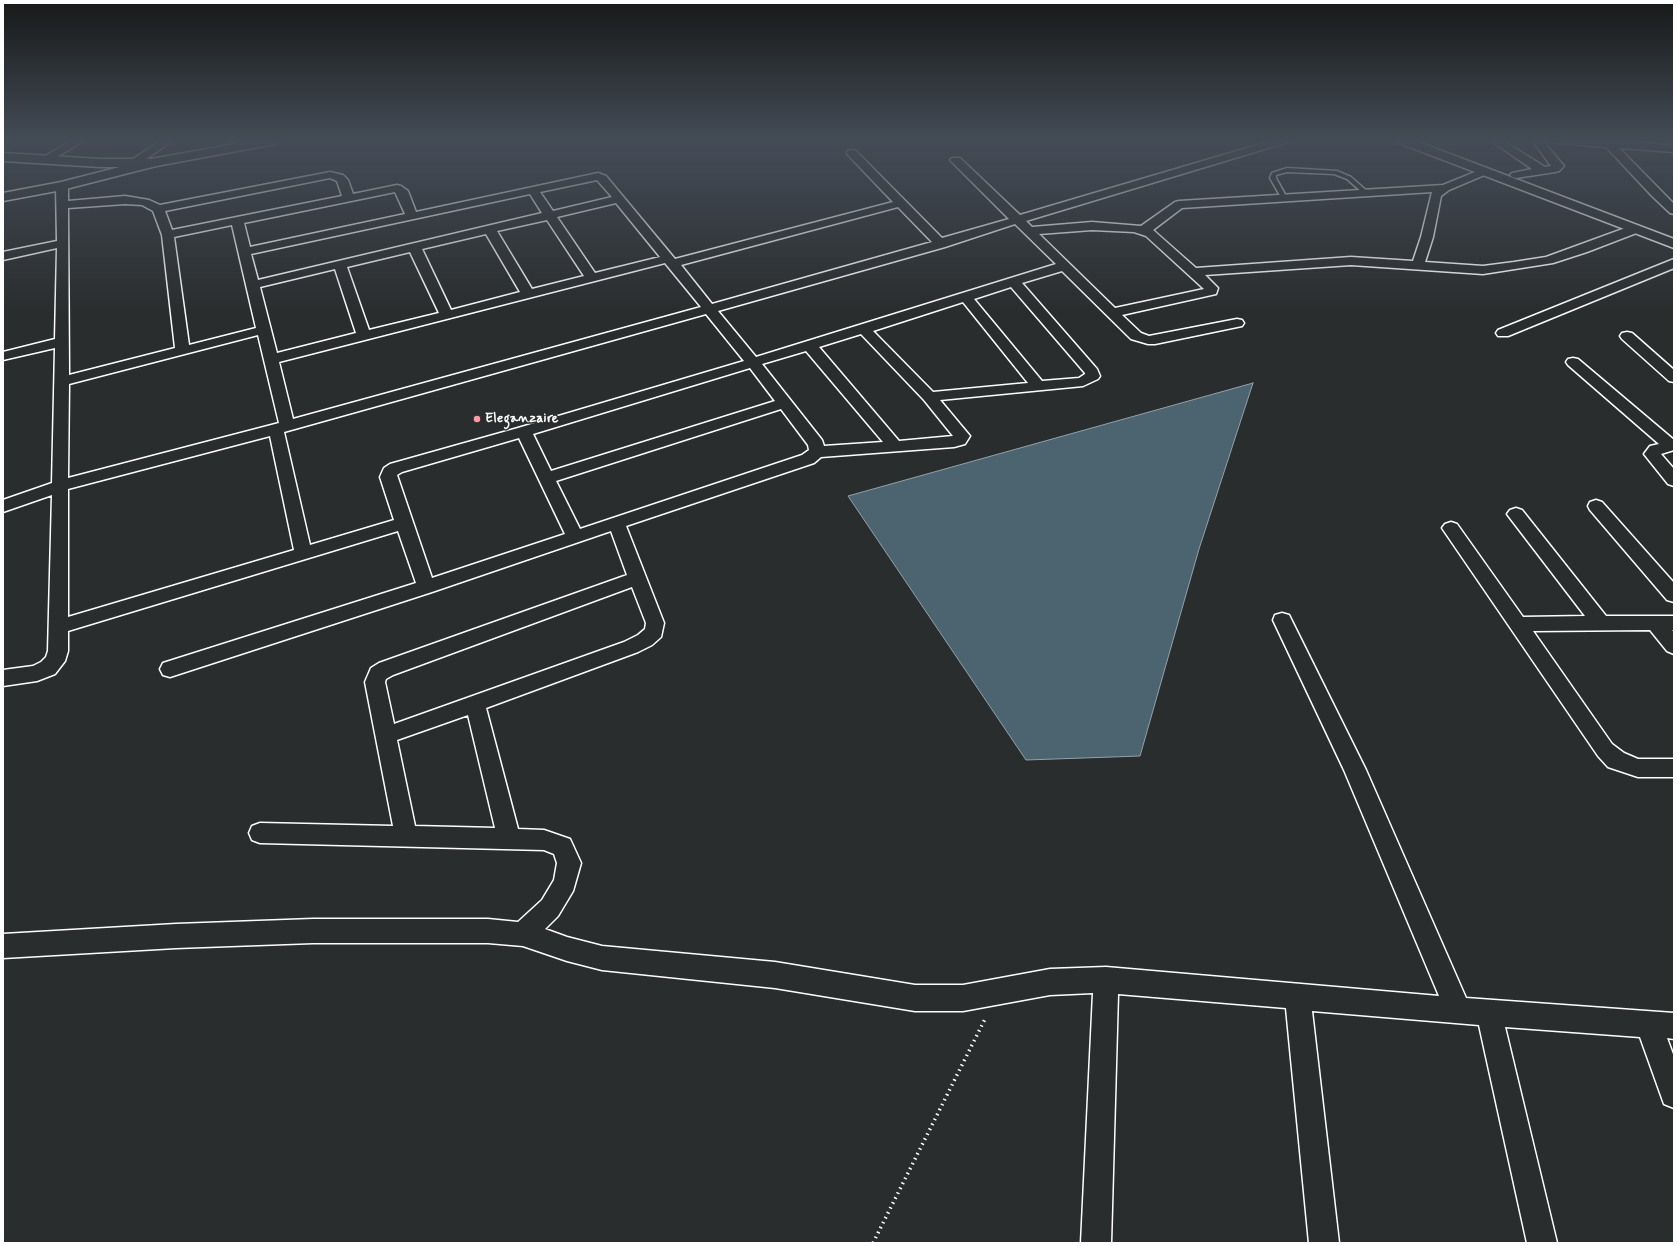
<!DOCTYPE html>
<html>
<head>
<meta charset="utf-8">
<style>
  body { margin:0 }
  #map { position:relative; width:1677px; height:1246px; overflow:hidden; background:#2a2d2e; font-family:Mynerve,sans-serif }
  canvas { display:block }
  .frame { position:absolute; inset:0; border:4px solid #fff; pointer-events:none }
</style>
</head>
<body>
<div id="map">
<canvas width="1677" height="1246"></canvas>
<div class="frame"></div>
</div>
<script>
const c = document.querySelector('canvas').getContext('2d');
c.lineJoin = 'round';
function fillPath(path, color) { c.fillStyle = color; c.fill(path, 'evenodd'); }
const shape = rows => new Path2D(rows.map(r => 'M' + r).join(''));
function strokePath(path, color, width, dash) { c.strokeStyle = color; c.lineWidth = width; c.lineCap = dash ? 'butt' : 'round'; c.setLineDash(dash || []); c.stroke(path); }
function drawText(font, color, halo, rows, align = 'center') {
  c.font = font + ' Mynerve,sans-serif'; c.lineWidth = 3; c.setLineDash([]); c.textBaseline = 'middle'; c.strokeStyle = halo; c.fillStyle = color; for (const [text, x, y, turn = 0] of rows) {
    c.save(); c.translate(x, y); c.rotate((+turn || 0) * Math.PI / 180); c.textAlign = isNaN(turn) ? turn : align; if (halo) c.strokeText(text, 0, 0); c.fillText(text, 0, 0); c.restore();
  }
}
const water = shape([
  [1253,383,1199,549,1140,756,1026,760,848,496,1253,383]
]);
fillPath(water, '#4c6470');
strokePath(water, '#94a2a9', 1);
const lane = shape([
  [1287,168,1337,171,1351,177,1368,192,1363,193,1347,179,1334,174,1287,172,1276,175,1276,178,1287,198,1282,199,1270,178,1272,173,1287,168]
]);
const street = shape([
  [73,140,85,140,50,161,42,161,40,159,73,140],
  [162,140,173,140,138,165,130,165,128,163,130,161,162,140],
  [238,140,249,140,242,148,234,148,233,146,238,140],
  [1274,140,1289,140,1288,142,1026,221,1032,227,1092,222,1141,226,1175,202,1179,201,1443,185,1485,168,1491,171,1489,173,1449,190,1441,196,1433,237,1425,262,1483,266,1514,262,1546,257,1631,226,1639,226,1641,229,1639,232,1587,252,1553,263,1483,274,1351,265,1205,275,1218,288,1216,294,1122,315,1141,333,1149,336,1237,319,1242,320,1244,323,1242,326,1155,344,1148,344,1131,339,1062,271,1022,283,1097,369,1100,376,1098,379,1083,386,940,400,970,436,965,444,954,447,821,457,814,463,626,526,664,623,661,637,652,645,638,652,486,708,518,829,544,830,570,839,581,863,573,891,558,916,545,929,567,937,602,946,775,962,915,985,963,985,1050,969,1106,967,1439,996,1344,770,1273,620,1275,615,1282,613,1289,615,1366,770,1466,998,1674,1013,1674,1039,1667,1038,1674,1057,1674,1108,1664,1104,1640,1037,1505,1027,1557,1243,1527,1243,1479,1025,1312,1011,1339,1243,1309,1243,1286,1008,1118,994,1111,1243,1081,1243,1093,993,1050,995,963,1011,915,1011,775,988,602,970,567,961,523,946,488,943,313,943,176,948,3,958,3,934,176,924,313,919,488,919,518,922,542,900,554,880,557,863,554,854,544,850,260,843,252,840,249,833,252,826,260,823,393,826,365,682,371,668,379,663,627,575,611,531,432,592,170,677,163,675,160,669,163,663,416,583,398,531,68,631,68,651,65,661,55,674,37,681,3,686,3,670,33,666,41,662,46,657,48,651,52,495,3,512,3,500,52,483,55,348,3,360,3,352,55,339,57,248,3,260,3,252,57,241,56,186,58,184,62,183,68,186,68,201,125,196,149,200,160,205,330,172,343,175,348,180,353,194,397,185,401,186,408,191,416,212,598,173,606,176,675,259,893,202,848,155,847,153,848,151,852,150,856,151,942,238,1009,219,950,160,952,158,960,158,1020,215,1274,140],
  [330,178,337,181,342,196,172,230,165,211,330,178],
  [597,180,612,197,553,211,540,192,597,180],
  [395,192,405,214,250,247,244,223,395,192],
  [1432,192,1421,237,1413,261,1351,257,1196,268,1153,230,1182,208,1432,192],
  [530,194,542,213,258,280,251,254,530,194],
  [616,203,660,257,595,273,557,217,616,203],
  [125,204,142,205,153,211,162,235,175,348,69,375,68,208,125,204],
  [898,207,932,242,712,304,681,265,898,207],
  [547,220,584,276,532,289,497,231,547,220],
  [1015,224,1056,264,756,357,718,311,945,247,1015,224],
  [232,225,256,328,189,345,174,237,232,225],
  [1092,230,1134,232,1146,236,1204,289,1115,308,1039,234,1092,230],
  [486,234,520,292,451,310,422,249,486,234],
  [410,252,439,313,369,330,347,267,410,252],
  [665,263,701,307,293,419,279,362,665,263],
  [335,269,356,333,277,353,260,287,335,269],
  [1011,287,1085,373,1085,374,1079,378,1042,381,974,299,1011,287],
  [963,302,1028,383,933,392,873,331,963,302],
  [706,314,744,361,518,428,390,464,384,468,380,477,394,520,310,545,284,432,706,314],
  [861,334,924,400,953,436,899,441,819,347,861,334],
  [258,335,279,423,68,478,69,384,258,335],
  [806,351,883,442,824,446,822,440,762,364,806,351],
  [750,368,775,401,551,471,533,434,750,368],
  [781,409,808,445,809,450,802,455,580,529,556,481,781,409],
  [270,436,294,550,68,617,68,489,270,436],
  [519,438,565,534,432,578,397,475,402,472,519,438],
  [632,587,646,623,645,629,638,635,624,642,394,724,385,682,386,679,393,675,632,587],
  [468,715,495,828,415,826,397,740,468,715],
  [1490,140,1502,140,1545,167,1551,166,1532,140,1542,140,1564,166,1559,171,1555,172,1516,178,1512,177,1510,175,1512,173,1532,169,1490,140],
  [1550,140,1611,140,1674,146,1674,152,1619,148,1674,204,1674,214,1670,213,1652,196,1606,147,1555,143,1550,140],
  [1674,259,1674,268,1508,336,1498,336,1496,333,1498,330,1674,259],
  [1627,332,1632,333,1674,370,1674,382,1669,381,1622,339,1620,336,1622,333,1627,332],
  [1573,358,1578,359,1674,440,1674,450,1661,454,1674,469,1674,486,1668,484,1644,454,1650,446,1659,444,1568,365,1566,362,1568,359,1573,358],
  [1596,500,1602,502,1674,583,1674,602,1667,600,1590,510,1588,506,1590,502,1596,500],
  [1516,508,1522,510,1606,616,1674,616,1674,630,1672,630,1674,632,1674,654,1667,651,1650,630,1533,631,1612,744,1624,753,1638,759,1674,759,1674,777,1638,777,1608,767,1598,756,1442,528,1445,524,1451,522,1457,524,1523,617,1585,616,1510,518,1507,514,1510,510,1516,508]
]);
const secondary = shape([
  [151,159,157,163,156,166,62,190,3,201,3,193,61,182,151,159]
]);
const primary = shape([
  [257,140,281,140,275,144,151,167,100,167,3,161,3,153,100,159,151,159,257,140],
  [1397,140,1413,140,1674,239,1674,248,1399,143,1397,140]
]);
strokePath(lane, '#fff', 3);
strokePath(street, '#fff', 3);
strokePath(secondary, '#fff', 3);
strokePath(primary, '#fff', 3);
strokePath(shape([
  [873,1243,985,1019]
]), '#fff', 3.5, [1.5, 4]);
fillPath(lane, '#2a2d2e');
fillPath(street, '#2a2d2e');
fillPath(secondary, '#2a2d2e');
fillPath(primary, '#2a2d2e');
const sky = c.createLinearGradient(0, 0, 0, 314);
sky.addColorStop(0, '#171919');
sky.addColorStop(0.45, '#444c57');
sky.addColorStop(1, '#444c5700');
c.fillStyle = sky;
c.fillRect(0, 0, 1677, 314);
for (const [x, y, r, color] of [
  [477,419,4,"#ff9aa2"]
]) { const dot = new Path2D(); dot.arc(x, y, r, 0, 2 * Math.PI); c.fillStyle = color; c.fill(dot); strokePath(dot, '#2a2d2e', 1.5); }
drawText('bold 14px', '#fff', '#2a2d2e', [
  ["Eleganzaire",485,419]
], 'left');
</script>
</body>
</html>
